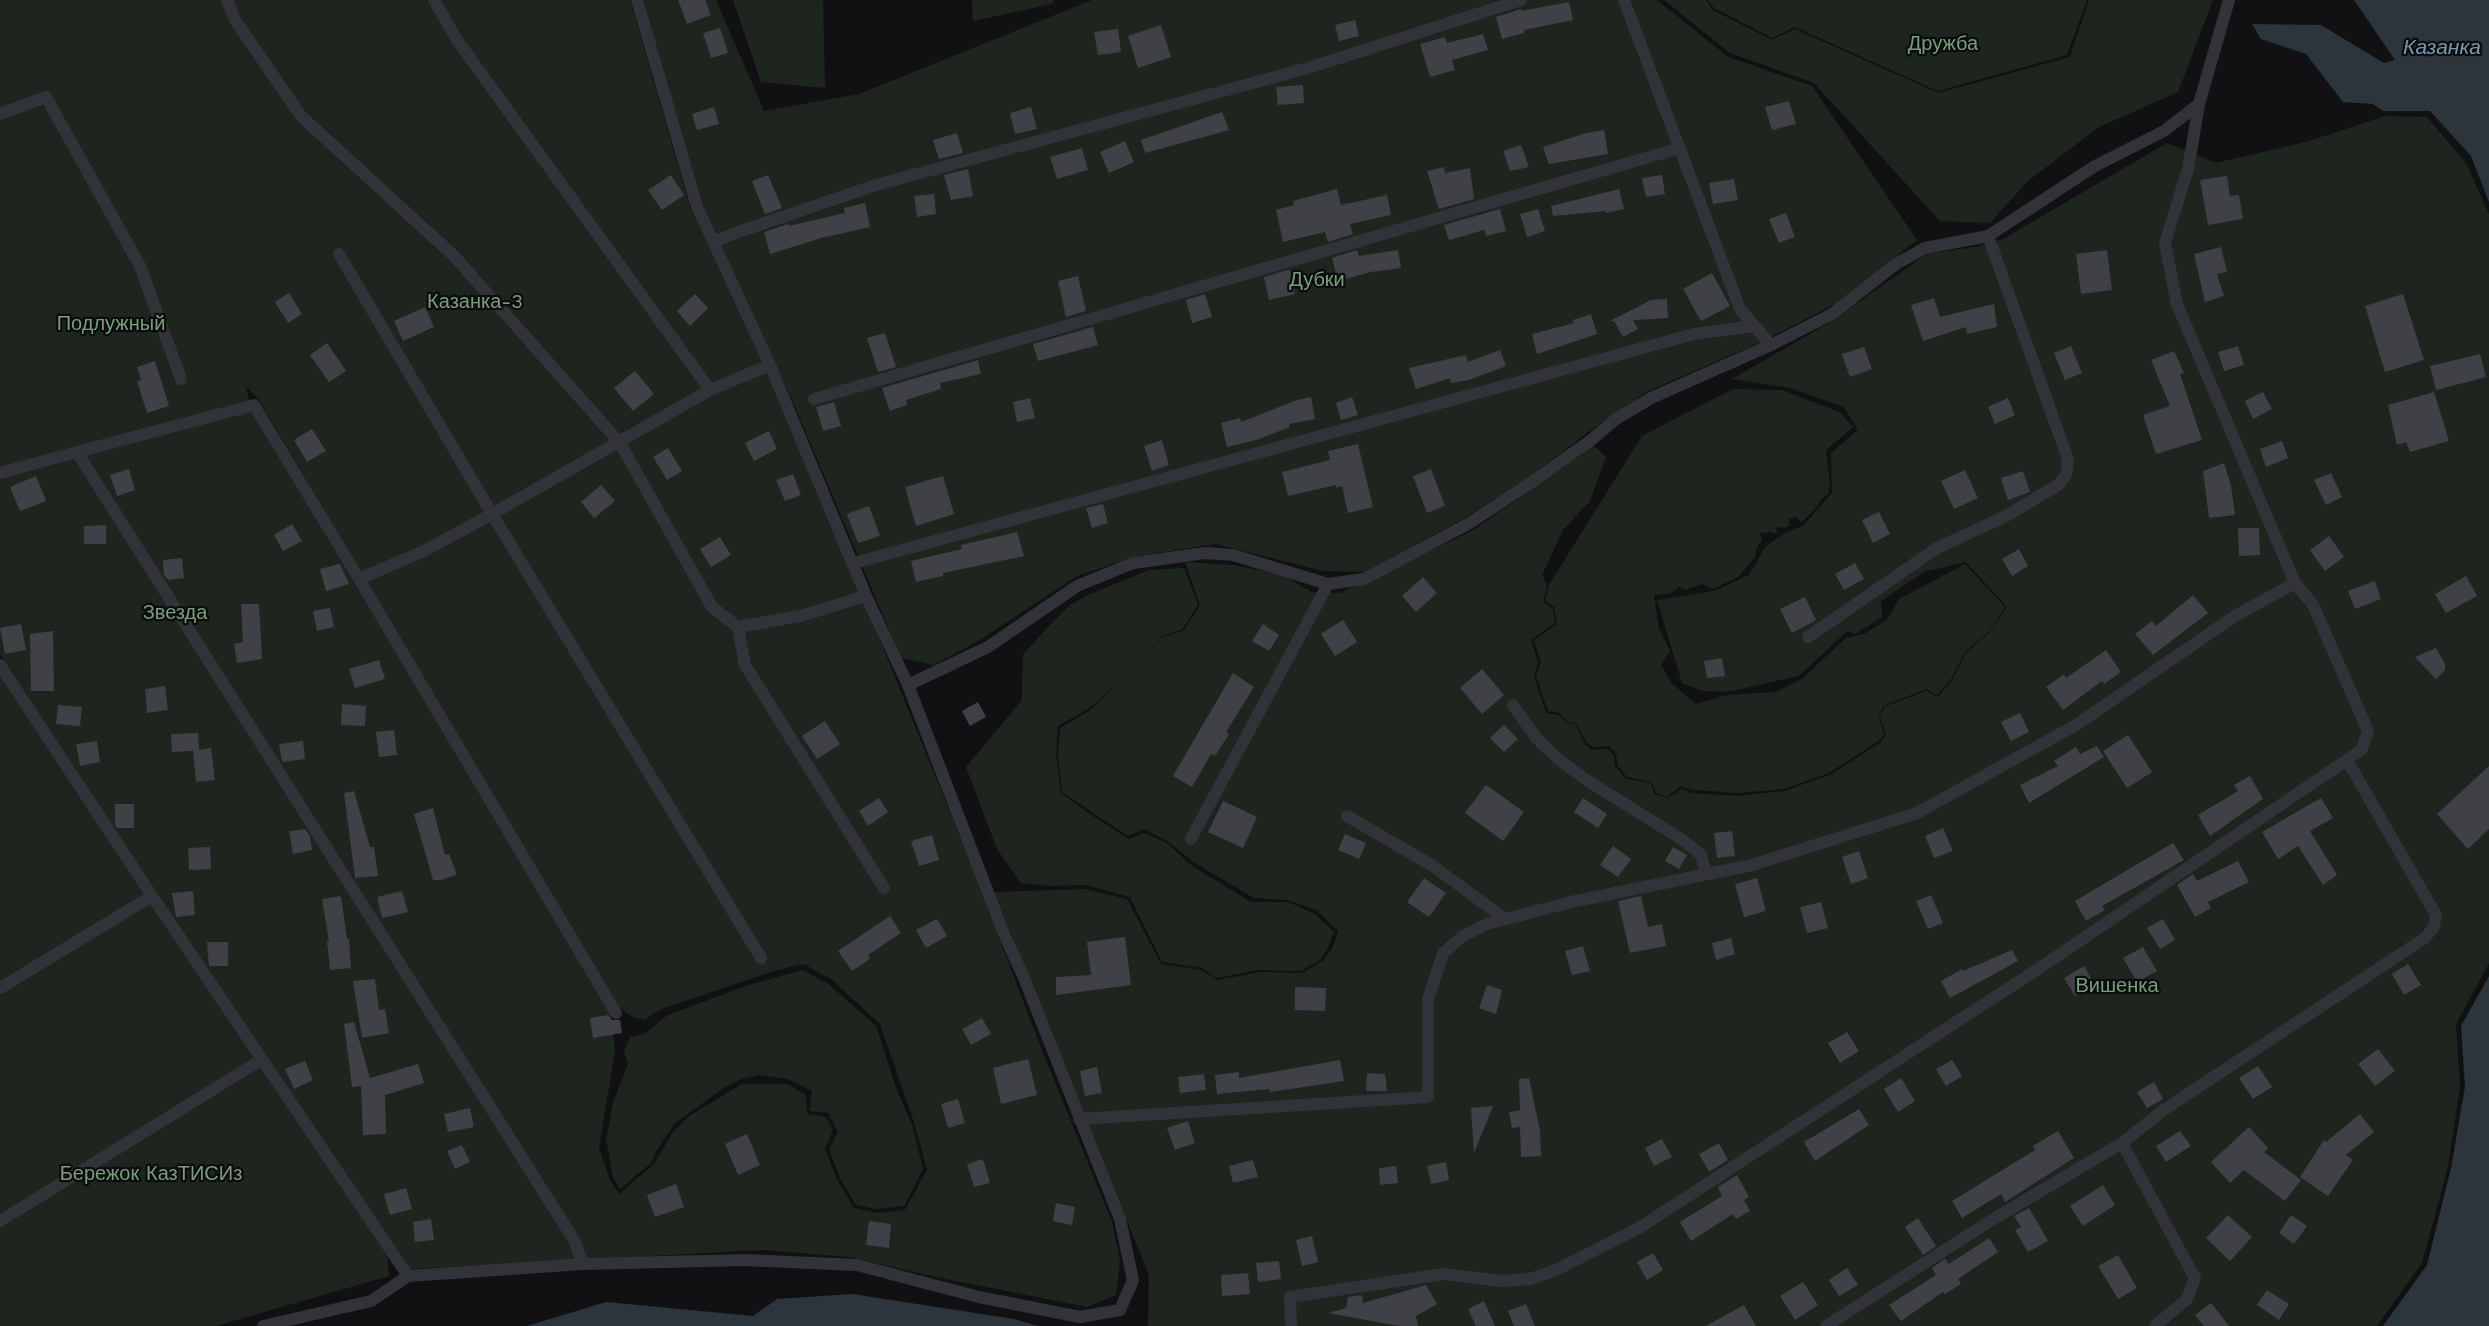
<!DOCTYPE html>
<html>
<head>
<meta charset="utf-8">
<style>
  body { margin:0 }
  canvas { display:block; background:#111113 }
</style>
</head>
<body>
<canvas width="2489" height="1326"></canvas>
<script>
const c = document.querySelector('canvas').getContext('2d');
c.lineJoin = 'round';
function fillPath(path, color) { c.fillStyle = color; c.fill(path, 'evenodd'); }
const shape = rows => new Path2D(rows.map(r => 'M' + r).join(''));
function strokePath(path, color, width, dash) { c.strokeStyle = color; c.lineWidth = width; c.lineCap = dash ? 'butt' : 'round'; c.setLineDash(dash || []); c.stroke(path); }
function drawText(font, color, halo, rows, align = 'center') {
  c.font = font + ' "Work Sans",sans-serif'; c.lineWidth = 4.5; c.setLineDash([]); c.textBaseline = 'middle'; c.strokeStyle = halo; c.fillStyle = color; for (const [text, x, y, turn = 0] of rows) {
    c.save(); c.translate(x, y); c.rotate((+turn || 0) * Math.PI / 180); c.textAlign = isNaN(turn) ? turn : align; if (halo) c.strokeText(text, 0, 0); c.fillText(text, 0, 0); c.restore();
  }
}
fillPath(shape([
  [0,0,630,0,690,207,800,443,970,862,1043,1053,1112,1222,1120,1262,1116,1295,1087,1307,941,1278,850,1257,763,1250,410,1269,173,919,0,654,0,480,3,478,251,411,610,1009,615,1052,599,1148,610,1180,619,1194,654,1164,673,1132,689,1116,742,1084,787,1084,805,1094,808,1114,826,1117,833,1130,825,1149,837,1180,854,1208,877,1213,905,1210,927,1170,914,1122,880,1024,831,979,804,964,777,970,661,1009,644,1020,633,1017,620,1008,259,400,246,386,249,401,0,467],
  [642,0,716,0,764,111,859,94,1092,0,1657,0,1728,57,1812,86,1917,240,1837,303,1759,343,1648,391,1583,436,1525,480,1463,519,1365,572,1323,571,1216,544,1136,556,1077,576,978,641,934,665,901,658,794,404,702,205],
  [733,0,823,0,825,88,761,82],
  [972,0,1054,0,1052,4,973,21],
  [1664,0,1706,0,1713,10,1772,40,1795,29,1938,93,2070,57,2089,0,2213,0,2178,92,2099,127,2028,181,1990,223,1940,221,1814,83,1730,53],
  [1708,0,2087,0,2067,55,1938,91,1795,27,1772,38,1714,8],
  [2385,116,2427,117,2466,163,2489,214,2489,963,2456,1024,2460,1087,2448,1166,2422,1263,2377,1326,1148,1326,1149,1275,994,892,1085,889,1127,899,1161,964,1201,970,1217,980,1260,972,1302,973,1323,961,1332,949,1338,932,1318,911,1288,900,1254,898,1195,863,1167,841,1144,829,1128,836,1062,792,1058,755,1060,728,1089,711,1116,685,1088,709,1058,726,1056,756,1061,793,1091,815,1129,839,1144,833,1167,843,1192,866,1251,902,1288,902,1315,914,1334,932,1328,948,1320,960,1301,971,1259,970,1216,978,1202,968,1162,962,1130,897,1085,885,1050,886,1021,883,997,849,966,767,1022,700,1023,654,1054,621,1070,605,1088,595,1149,570,1184,568,1198,605,1182,630,1162,636,1132,669,1162,637,1183,631,1200,606,1185,562,1234,565,1285,576,1311,592,1340,593,1472,531,1594,446,1606,457,1590,501,1563,530,1542,575,1547,585,1543,602,1553,609,1555,623,1531,640,1538,662,1534,676,1546,713,1560,715,1566,723,1575,724,1585,744,1592,750,1608,749,1614,756,1615,766,1626,779,1651,783,1654,794,1668,798,1682,789,1691,793,1738,796,1784,791,1830,775,1881,742,1886,735,1880,718,1884,707,1926,691,1938,697,1952,680,1966,653,1991,631,2007,607,1966,562,1924,572,1881,601,1882,617,1855,634,1847,631,1799,676,1726,692,1703,691,1682,683,1657,600,1714,591,1749,575,1766,546,1785,533,1804,525,1832,493,1831,453,1858,430,1844,407,1790,388,1732,379,1829,323,1927,254,1981,246,2003,239,2167,143,2216,163,2306,142],
  [1733,389,1782,390,1839,412,1853,427,1826,450,1830,484,1828,494,1821,499,1817,507,1802,522,1795,517,1789,519,1789,526,1784,528,1776,527,1777,534,1771,532,1760,533,1762,540,1756,548,1756,556,1738,577,1713,589,1702,584,1685,590,1679,587,1670,594,1654,595,1659,629,1670,651,1661,665,1672,684,1696,704,1727,695,1776,692,1802,679,1846,638,1864,634,1887,620,1899,599,1965,564,2005,607,1991,630,1965,652,1951,679,1937,695,1926,689,1883,706,1879,718,1884,734,1880,740,1829,773,1784,789,1738,793,1692,790,1681,786,1667,797,1656,793,1652,782,1627,777,1618,766,1616,754,1609,746,1593,747,1587,743,1576,723,1567,722,1560,713,1548,711,1536,676,1541,662,1534,640,1557,624,1554,607,1545,601,1549,585,1642,436],
  [0,675,387,1252,389,1276,216,1326,0,1326],
  [802,970,827,983,876,1026,897,1090,912,1125,923,1169,904,1206,876,1209,856,1205,840,1178,829,1149,838,1132,828,1113,810,1111,812,1091,788,1079,759,1075,742,1079,725,1087,675,1123,657,1150,651,1163,620,1189,613,1177,606,1139,613,1103,628,1064,624,1051,630,1037,644,1034,668,1015,746,986]
]), '#1d251e');
fillPath(shape([
  [2354,0,2489,0,2489,202,2471,156,2430,111,2383,111,2373,104,2343,102,2306,54,2261,39,2252,24,2321,25,2384,63,2395,60],
  [2489,976,2489,1326,2383,1326,2427,1265,2451,1168,2465,1087,2461,1026],
  [852,1294,1014,1319,1038,1326,527,1326,606,1302,753,1316,777,1299]
]), '#2b353b');
fillPath(shape([
  [678,0,705,0,711,15,687,24],
  [1569,2,1573,20,1524,30,1524,33,1502,39,1496,17,1521,9,1521,11],
  [1355,20,1359,36,1339,41,1335,25],
  [1161,25,1171,57,1138,68,1128,36],
  [720,28,728,53,711,58,703,33],
  [1118,29,1121,52,1098,55,1094,32],
  [1483,34,1488,50,1452,60,1455,70,1430,77,1420,44,1445,37,1447,43],
  [1303,85,1304,103,1278,105,1276,87],
  [1789,101,1796,124,1772,130,1765,107],
  [714,107,719,124,697,130,692,114],
  [1031,107,1037,129,1015,134,1010,113],
  [1222,112,1229,130,1145,153,1141,140],
  [1604,130,1608,154,1549,164,1543,147,1586,133],
  [957,133,963,153,939,159,933,140],
  [1125,141,1134,162,1109,173,1100,152],
  [1521,145,1529,167,1510,171,1503,151],
  [1082,148,1088,170,1057,179,1050,157],
  [1444,167,1445,173,1470,168,1474,199,1439,209,1427,171],
  [968,169,973,196,951,200,944,175],
  [671,175,684,195,662,210,648,190],
  [768,175,782,208,765,214,752,181],
  [1662,175,1665,194,1646,197,1642,178],
  [2227,176,2230,196,2239,195,2243,219,2208,225,2200,180],
  [1734,179,1738,200,1713,204,1709,183],
  [1337,189,1341,205,1387,195,1391,215,1350,224,1353,234,1328,242,1325,232,1283,242,1276,210,1294,205,1293,201],
  [1619,189,1624,209,1606,213,1605,211,1553,216,1551,206],
  [934,194,936,214,917,217,914,196],
  [865,203,870,227,821,238,770,254,764,232,788,224,789,226,845,213,844,208],
  [1500,209,1506,231,1486,236,1484,230,1449,240,1444,225],
  [1538,209,1545,231,1527,237,1520,214],
  [1786,213,1795,237,1779,243,1769,219],
  [2221,247,2227,272,2217,274,2224,296,2205,302,2194,254],
  [1357,250,1359,256,1398,250,1401,268,1371,272,1338,281,1332,258],
  [2107,250,2112,290,2081,294,2076,254],
  [1288,270,1290,270,1295,294,1269,300,1264,277],
  [1712,273,1730,306,1701,321,1683,289],
  [1078,276,1086,311,1066,317,1058,281],
  [289,293,302,314,288,323,275,302],
  [695,294,708,308,690,326,677,311],
  [1205,294,1212,317,1192,323,1186,300],
  [2403,294,2424,360,2385,372,2365,306],
  [1934,298,1940,317,1994,304,1997,327,1967,334,1966,327,1923,341,1911,305],
  [1667,299,1668,318,1633,320,1638,329,1623,337,1614,321,1610,321,1651,300],
  [425,307,434,327,403,341,394,321],
  [1591,314,1597,334,1537,354,1532,334,1574,323,1573,320],
  [1093,327,1098,345,1038,361,1033,344],
  [885,333,896,367,878,372,867,338],
  [327,343,346,371,329,382,310,355],
  [2071,346,2082,373,2065,380,2054,353],
  [2238,346,2244,365,2224,371,2218,352],
  [1864,347,1872,369,1850,377,1842,354],
  [1500,350,1506,366,1469,380,1451,383,1450,378,1416,389,1409,368,1466,355,1468,362],
  [2174,351,2184,373,2180,374,2202,440,2156,454,2143,415,2170,406,2151,360],
  [2480,354,2486,377,2436,390,2430,366],
  [978,360,981,374,940,383,941,389,906,400,907,405,890,411,882,388],
  [155,361,169,406,147,413,137,381,141,380,137,367],
  [635,371,654,394,633,411,614,388],
  [2263,392,2272,409,2253,419,2245,401],
  [2434,392,2449,441,2410,452,2406,442,2397,445,2388,405],
  [1311,397,1315,419,1289,424,1290,427,1256,440,1227,447,1221,423,1240,418,1241,422,1297,400],
  [1352,397,1358,415,1341,420,1336,403],
  [1030,398,1035,418,1017,422,1013,402],
  [2008,398,2015,415,1995,424,1988,407],
  [834,402,841,426,823,431,816,407],
  [312,429,326,451,307,462,294,440],
  [769,431,777,449,754,461,745,443],
  [1162,440,1169,465,1152,471,1144,446],
  [2282,441,2288,458,2266,467,2260,449],
  [1358,444,1373,507,1348,513,1342,486,1336,488,1336,485,1288,496,1282,472,1330,460,1328,451],
  [668,448,682,471,667,480,653,457],
  [2224,463,2231,486,2235,515,2209,518,2203,471],
  [129,469,135,490,117,496,110,475],
  [1431,469,1445,506,1427,513,1413,476],
  [1965,470,1978,498,1954,509,1941,481],
  [2023,471,2030,492,2008,500,2001,478],
  [2331,473,2342,497,2326,505,2314,480],
  [793,474,801,495,785,501,776,480],
  [36,476,46,501,20,511,10,487],
  [943,476,954,514,916,526,905,487],
  [601,485,615,501,594,518,581,502],
  [1103,504,1108,523,1092,528,1086,508],
  [869,506,880,536,858,543,847,514],
  [1879,512,1890,534,1873,543,1862,520],
  [292,524,302,541,283,551,274,535],
  [106,525,106,544,84,544,84,526],
  [2238,528,2259,528,2260,555,2239,556],
  [1017,532,1024,556,943,573,943,576,916,582,911,561,962,549,961,545],
  [2329,536,2344,557,2325,571,2310,550],
  [720,537,731,555,711,567,700,549],
  [2019,549,2028,566,2012,576,2002,559],
  [182,558,184,578,168,580,164,575,163,560],
  [1855,563,1864,579,1844,590,1835,574],
  [340,564,349,584,326,591,320,569],
  [2466,576,2477,596,2446,613,2435,594],
  [1423,577,1437,593,1416,612,1402,596],
  [2375,581,2381,599,2355,609,2348,591],
  [2193,595,2208,613,2153,655,2135,634,2152,621,2156,626],
  [1805,597,1816,620,1792,633,1780,609],
  [241,604,259,604,262,659,237,663,234,644,243,642],
  [330,608,334,627,317,631,313,611],
  [1343,620,1357,642,1335,656,1321,634],
  [21,624,26,650,5,654,0,628],
  [1263,624,1279,635,1269,651,1252,641],
  [53,631,54,691,31,691,30,634],
  [2436,648,2445,664,2445,670,2436,679,2415,657],
  [2106,650,2121,672,2104,684,2102,681,2063,710,2046,687,2064,674,2066,678],
  [1722,658,1725,676,1707,678,1704,661],
  [379,660,385,679,355,688,349,669],
  [1482,669,1504,695,1482,714,1460,688],
  [1233,673,1254,687,1226,732,1229,734,1215,756,1211,754,1192,787,1173,776],
  [165,686,168,710,147,713,145,689],
  [978,702,986,717,970,726,962,711],
  [342,704,366,706,365,726,341,725],
  [58,705,82,707,80,726,56,724],
  [2020,713,2029,732,2011,741,2001,722],
  [825,721,840,744,817,759,802,736],
  [1504,725,1518,739,1504,752,1490,738],
  [394,730,397,755,379,757,376,732],
  [198,733,199,750,211,748,215,780,196,782,193,751,172,752,171,734],
  [2128,735,2152,772,2127,788,2103,751],
  [97,741,100,762,80,766,76,744],
  [303,741,305,759,282,762,279,744],
  [2097,746,2104,757,2029,803,2020,785,2058,766,2054,761,2076,747,2080,754],
  [2489,766,2489,829,2468,849,2437,814],
  [2250,776,2263,799,2210,836,2198,815,2238,791,2234,785],
  [1486,785,1524,812,1503,841,1465,813],
  [354,791,370,847,374,847,378,876,355,878,344,793],
  [879,798,888,812,868,826,859,811],
  [1583,798,1607,814,1598,828,1574,812],
  [2321,798,2333,818,2310,831,2337,875,2323,885,2298,846,2278,859,2262,832],
  [1223,801,1257,817,1243,848,1208,832],
  [115,804,134,804,134,828,117,828,115,824],
  [433,808,445,855,449,854,457,875,440,880,433,880,414,814],
  [1943,828,1953,851,1934,858,1925,836],
  [305,829,310,836,312,850,293,854,289,831],
  [1732,831,1735,856,1717,858,1714,833],
  [1345,834,1366,843,1359,859,1338,850],
  [932,835,939,860,919,866,911,841],
  [2173,843,2184,860,2102,906,2105,910,2086,921,2075,901],
  [1613,846,1631,859,1618,877,1600,865],
  [210,847,211,869,189,870,188,848],
  [1673,847,1687,855,1679,869,1665,861],
  [1859,851,1868,878,1851,884,1842,857],
  [2238,861,2249,882,2208,902,2211,908,2195,917,2177,885,2193,874,2197,881],
  [1424,878,1446,893,1429,917,1407,902],
  [1757,878,1766,911,1744,917,1735,884],
  [193,891,195,915,176,917,172,893],
  [402,891,408,912,382,918,377,897],
  [1931,895,1943,923,1928,929,1916,901],
  [341,896,347,939,349,939,351,968,330,970,327,941,329,941,322,899],
  [1641,896,1648,927,1662,924,1666,946,1630,953,1618,901],
  [1821,902,1828,928,1807,933,1800,907],
  [890,916,901,933,868,955,870,959,852,971,838,951],
  [937,919,947,936,926,948,916,930],
  [2163,919,2175,940,2160,949,2147,928],
  [1125,937,1131,985,1056,995,1056,977,1091,975,1087,942],
  [1731,938,1735,954,1716,960,1712,943],
  [207,942,228,942,228,966,209,966],
  [1583,946,1590,971,1572,975,1565,951],
  [2143,947,2157,971,2137,982,2123,958],
  [2012,950,2018,961,1950,998,1941,981,1962,969,1963,971],
  [2408,964,2421,985,2404,995,2392,974],
  [2084,966,2095,985,2075,996,2064,978],
  [375,979,379,1010,385,1009,389,1033,362,1038,353,981],
  [1487,985,1502,990,1496,1014,1479,1008],
  [1295,987,1326,988,1325,1011,1295,1010],
  [608,1015,612,1020,620,1020,622,1033,593,1038,590,1018],
  [982,1018,991,1034,971,1045,962,1029],
  [354,1022,370,1078,418,1064,424,1083,385,1095,386,1134,363,1135,361,1086,352,1087,344,1024],
  [1847,1032,1859,1051,1840,1063,1828,1043],
  [2378,1049,2395,1071,2375,1086,2358,1064],
  [1028,1059,1037,1095,1001,1104,993,1068],
  [1340,1060,1344,1081,1270,1092,1269,1089,1217,1094,1215,1075,1239,1072,1239,1078],
  [1952,1060,1962,1076,1946,1086,1936,1069],
  [305,1061,313,1080,294,1089,285,1069],
  [2258,1066,2272,1087,2253,1099,2239,1078],
  [1097,1067,1102,1093,1085,1096,1080,1071],
  [1367,1073,1385,1074,1387,1091,1366,1091],
  [1204,1074,1206,1090,1180,1093,1178,1077],
  [1529,1078,1540,1131,1541,1156,1521,1157,1520,1127,1512,1128,1509,1112,1520,1110,1519,1079],
  [1901,1078,1915,1101,1898,1112,1884,1089],
  [2154,1082,2163,1099,2147,1108,2137,1092],
  [958,1099,965,1123,948,1128,941,1104],
  [1493,1106,1474,1153,1471,1108],
  [470,1108,474,1127,448,1132,444,1114],
  [1859,1109,1869,1125,1815,1161,1804,1142],
  [2360,1114,2374,1132,2346,1155,2353,1160,2328,1196,2300,1177,2324,1140,2326,1142],
  [1188,1121,1195,1143,1175,1150,1167,1128],
  [2249,1127,2268,1148,2264,1152,2301,1180,2285,1201,2244,1170,2230,1183,2211,1162],
  [2058,1131,2074,1158,2005,1202,2001,1194,1962,1218,1952,1201,2035,1150,2033,1146],
  [2180,1131,2191,1146,2166,1162,2156,1146],
  [747,1134,760,1165,738,1175,725,1144],
  [1662,1139,1672,1157,1654,1166,1645,1148],
  [1719,1143,1728,1160,1709,1172,1699,1154],
  [462,1145,470,1162,455,1169,447,1151],
  [983,1159,990,1183,974,1187,967,1164],
  [1253,1160,1258,1177,1233,1183,1229,1166],
  [1446,1162,1449,1180,1431,1184,1427,1166],
  [1396,1166,1398,1183,1380,1185,1379,1168],
  [1737,1175,1749,1197,1744,1200,1750,1211,1736,1219,1733,1214,1691,1241,1680,1222,1722,1196,1718,1187],
  [676,1184,684,1207,655,1217,647,1195],
  [2103,1185,2115,1205,2083,1226,2070,1206],
  [406,1188,412,1209,390,1215,384,1194],
  [1056,1203,1075,1207,1072,1225,1053,1221],
  [2029,1208,2048,1241,2028,1252,2015,1230,2021,1227,2014,1216],
  [2228,1215,2252,1237,2230,1261,2206,1238],
  [2291,1215,2307,1226,2294,1244,2279,1233],
  [1918,1218,1936,1246,1923,1255,1905,1227],
  [431,1219,434,1240,415,1242,413,1222],
  [869,1221,891,1224,889,1248,866,1245],
  [1312,1236,1318,1262,1302,1266,1296,1240],
  [1989,1238,1998,1252,1958,1279,1961,1284,1945,1294,1943,1292,1901,1321,1889,1305,1936,1275,1932,1268,1945,1259,1949,1264],
  [1653,1253,1663,1270,1647,1280,1637,1262],
  [2118,1255,2137,1288,2118,1299,2098,1266],
  [1279,1261,1281,1279,1258,1282,1256,1263],
  [1847,1268,1858,1285,1839,1296,1829,1280],
  [1248,1273,1250,1294,1222,1296,1221,1275],
  [1803,1282,1818,1305,1795,1320,1780,1296],
  [1426,1285,1437,1304,1416,1316,1418,1326,1399,1326,1328,1313,1346,1308,1348,1297,1362,1295,1363,1303],
  [2267,1290,2289,1304,2279,1320,2257,1305],
  [1484,1301,1495,1326,1476,1326,1468,1309],
  [2211,1303,2229,1326,2204,1326,2195,1315],
  [1526,1304,1535,1326,1514,1326,1508,1311],
  [1744,1305,1756,1326,1706,1326]
]), '#404146');
strokePath(shape([
  [227,0,235,20,301,116,454,256,620,443,712,607,738,627,745,665,884,888],
  [434,0,457,40,710,390],
  [1624,0,1740,309,1771,345],
  [0,114,46,97,140,266,181,379],
  [713,242,738,232,876,185,1308,68,1521,0],
  [339,254,492,514,761,958],
  [814,399,1680,148],
  [77,452,254,405,359,579,426,550,492,514,710,390,770,365],
  [0,473,77,452,574,1240,583,1264],
  [854,563,1694,334,1754,326],
  [359,579,616,1013],
  [738,627,800,616,866,596],
  [1808,637,1937,548,2006,516,2058,485,2066,475,2068,459,1988,236],
  [0,665,152,896,408,1276],
  [908,685,988,647,1077,586,1133,563,1205,553,1233,555,1328,584,1364,579,1468,524,1529,484,1590,441,1616,419,1651,398,1771,345,1832,314,1896,264,1925,248,1988,236,2095,166,2164,131,2199,104],
  [1513,705,1537,739,1557,758,1588,781,1683,840,1701,855,1706,874],
  [1347,816,1433,866,1505,919],
  [1191,839,1328,584],
  [0,988,152,896],
  [1079,1119,1428,1097,1428,999,1443,953,1463,936,1487,924,1571,902,1752,865,1917,813,2076,725,2235,616,2295,583],
  [2122,1143,2195,1278,2187,1299,2155,1326],
  [0,1221,261,1060],
  [263,1326,371,1301,408,1276,583,1264,745,1260,857,1265,979,1297,1080,1317,1120,1310,1133,1280,1120,1219,1024,978,1004,934,908,685,866,596,770,365,697,207,637,0],
  [1291,1326,1290,1297,1444,1274,1502,1281,1530,1279,1554,1271,1639,1228,2038,969,2347,760],
  [1826,1326,1995,1218,2122,1143,2165,1109,2425,938,2434,927,2436,915,2347,760,2362,749,2368,731,2313,605,2295,583,2177,304,2165,243,2188,169,2199,104,2229,0]
]), '#323338', 12);
drawText('20px', '#799f79', '#0c0c0e', [
  ["Дружба",1943,44],
  ["Дубки",1317,280],
  ["Казанка-3",475,302],
  ["Подлужный",111,324],
  ["Звезда",175,613],
  ["Вишенка",2117,986],
  ["Бережок КазТИСИз",151,1174]
]);
drawText('italic 21px', '#7899b0', '#0c0c0e', [
  ["Казанка",2442,48]
]);
</script>
</body>
</html>
